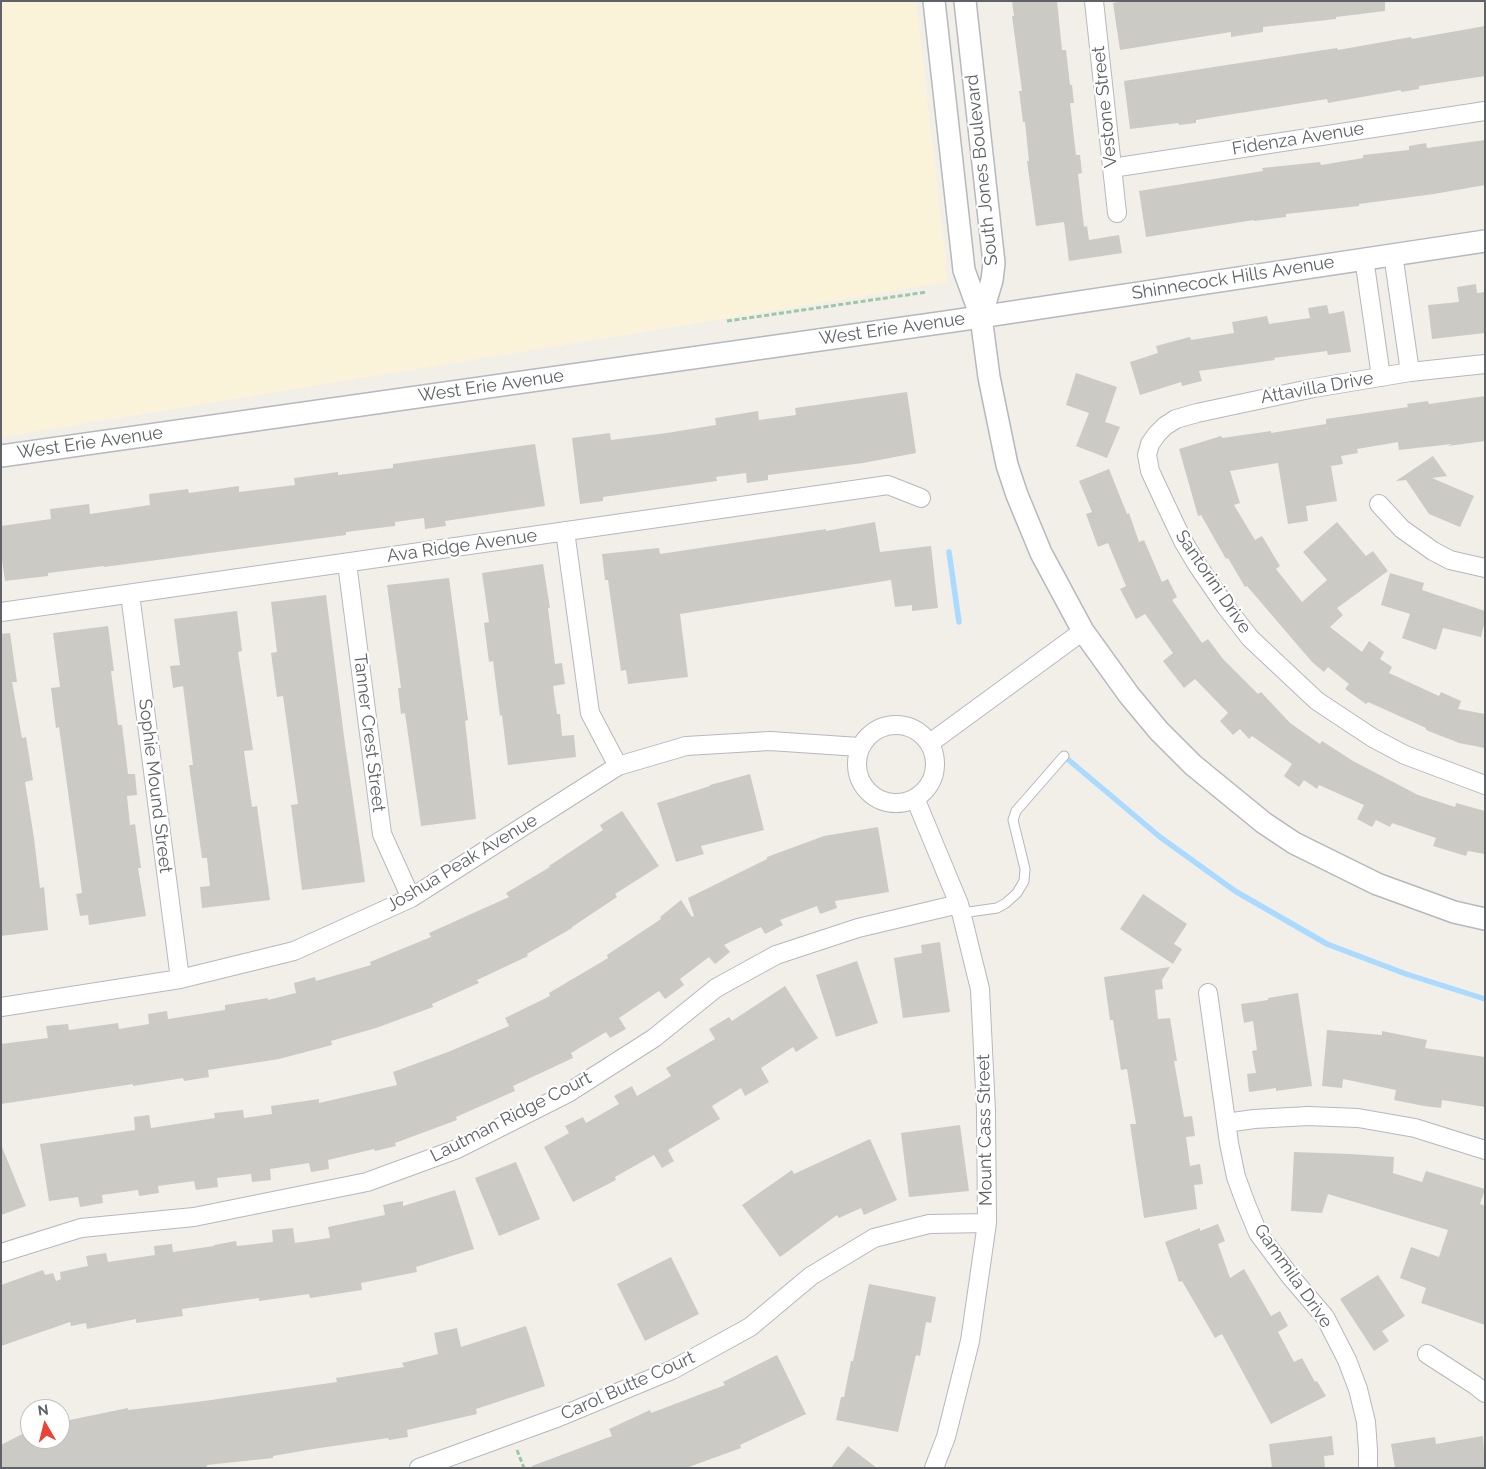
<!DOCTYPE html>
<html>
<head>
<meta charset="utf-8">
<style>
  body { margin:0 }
  #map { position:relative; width:1486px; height:1469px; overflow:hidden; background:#f1efe8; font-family:Raleway,sans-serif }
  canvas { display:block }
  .frame { position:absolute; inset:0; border:2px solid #5f6368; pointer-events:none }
  .north { position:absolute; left:20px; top:1399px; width:50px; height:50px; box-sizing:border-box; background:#fff; border:1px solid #bfc1c3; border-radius:50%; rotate:352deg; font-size:14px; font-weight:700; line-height:20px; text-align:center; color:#5f6368 }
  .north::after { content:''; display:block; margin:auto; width:18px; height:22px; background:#ea4335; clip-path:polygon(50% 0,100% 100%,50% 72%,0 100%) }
</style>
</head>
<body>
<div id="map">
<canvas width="1486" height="1469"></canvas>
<div class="frame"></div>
<div class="north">N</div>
</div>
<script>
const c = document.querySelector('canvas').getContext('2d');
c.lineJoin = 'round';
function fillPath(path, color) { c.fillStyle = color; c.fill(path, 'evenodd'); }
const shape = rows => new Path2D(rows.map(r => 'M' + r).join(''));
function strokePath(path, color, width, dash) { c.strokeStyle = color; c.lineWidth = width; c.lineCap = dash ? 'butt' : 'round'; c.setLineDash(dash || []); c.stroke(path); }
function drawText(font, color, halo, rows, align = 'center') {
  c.font = font + ' Raleway,sans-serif'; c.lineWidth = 4.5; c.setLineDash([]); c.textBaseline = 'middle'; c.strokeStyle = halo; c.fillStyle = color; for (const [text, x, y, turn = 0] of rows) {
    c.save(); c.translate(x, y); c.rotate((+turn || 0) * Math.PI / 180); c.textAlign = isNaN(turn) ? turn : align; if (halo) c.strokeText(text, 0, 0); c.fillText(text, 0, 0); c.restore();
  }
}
fillPath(shape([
  [1,1,916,1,948,282,1,437]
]), '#fbf3d9');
strokePath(shape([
  [949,552,959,622],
  [1064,756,1160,837,1235,891,1327,944,1406,974,1485,999]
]), '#aadaff', 5.5);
fillPath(shape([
  [1012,1,1057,1,1062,50,1066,50,1070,85,1072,85,1074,103,1070,103,1076,155,1080,155,1082,173,1078,174,1084,227,1087,226,1089,240,1119,235,1122,253,1069,261,1064,222,1036,226,1027,161,1029,161,1025,122,1023,122,1019,91,1022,91,1012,16,1014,16],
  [1124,1,1385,1,1385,11,1336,17,1336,19,1263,27,1263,32,1231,37,1231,32,1120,50,1113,3],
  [1485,26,1485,76,1419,86,1419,89,1401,92,1401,90,1328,103,1327,99,1196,120,1196,123,1179,125,1178,123,1130,129,1124,81,1317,51,1337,48,1338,50,1411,37,1412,39],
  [1485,140,1485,185,1434,194,1359,204,1359,206,1286,214,1286,217,1254,221,1254,220,1146,237,1139,191,1263,171,1262,168,1320,162,1321,165,1363,158,1363,155,1409,150,1409,146,1426,143,1427,148],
  [1476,284,1477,293,1485,292,1485,333,1432,339,1428,305,1459,302,1457,287],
  [1327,305,1329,314,1344,311,1351,352,1328,355,1327,351,1274,358,1275,360,1199,371,1202,381,1182,386,1181,382,1140,395,1130,362,1158,353,1156,346,1190,337,1191,340,1234,333,1232,322,1267,316,1269,324,1310,318,1308,308],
  [1076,373,1117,387,1105,422,1120,427,1107,458,1076,446,1089,413,1066,405],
  [907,392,916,453,863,463,768,475,768,480,747,483,746,473,716,477,717,481,603,497,603,501,580,504,572,438,610,433,611,440,667,433,716,425,715,418,758,411,759,420,796,415,795,408],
  [1485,396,1485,441,1448,446,1452,444,1399,450,1398,442,1357,449,1358,453,1341,456,1343,464,1331,466,1337,501,1306,506,1308,521,1288,524,1278,463,1230,471,1240,503,1234,505,1255,540,1262,536,1280,566,1276,569,1302,602,1327,580,1303,552,1337,522,1366,556,1373,551,1388,571,1337,608,1343,615,1330,627,1362,652,1369,641,1384,652,1380,659,1392,667,1389,673,1439,696,1441,692,1461,701,1458,709,1485,714,1485,748,1459,743,1426,730,1426,728,1368,702,1366,704,1345,689,1349,684,1328,667,1324,672,1312,662,1247,586,1245,587,1228,558,1226,559,1201,515,1198,516,1179,449,1221,436,1222,438,1271,431,1271,433,1326,424,1326,419,1408,407,1407,404,1428,401,1429,404],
  [535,444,545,506,445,521,446,526,425,529,424,518,395,522,395,526,346,532,346,535,104,567,104,566,48,573,48,576,5,581,1,554,1,526,51,519,50,509,89,504,90,514,150,505,149,494,188,489,189,493,239,486,239,492,295,485,294,478,338,472,338,475,393,468,393,464],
  [1433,456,1447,476,1432,478,1474,496,1460,527,1429,514,1406,480,1396,481],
  [1109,469,1127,514,1129,513,1139,542,1144,540,1162,582,1168,579,1177,597,1172,600,1202,643,1208,639,1223,659,1258,694,1261,692,1290,723,1320,744,1322,741,1353,761,1418,795,1455,807,1456,803,1485,811,1485,854,1468,851,1466,856,1433,846,1436,838,1392,823,1390,827,1376,820,1372,827,1357,819,1364,805,1319,785,1317,789,1304,780,1299,787,1284,776,1292,764,1252,736,1249,739,1240,729,1233,735,1220,721,1228,713,1195,679,1184,688,1163,661,1173,653,1145,614,1136,619,1120,589,1126,586,1108,543,1098,547,1086,514,1092,512,1079,481],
  [875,522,880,552,931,546,938,608,912,611,912,605,895,607,891,580,680,614,688,677,628,684,626,670,621,671,608,580,605,580,602,554,659,548,660,554,826,529,826,531],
  [543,564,550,608,548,608,555,664,562,663,565,684,553,686,557,714,560,714,562,736,574,735,576,757,508,765,502,715,500,716,493,661,489,662,484,623,489,622,482,573],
  [1390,573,1424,583,1422,590,1485,611,1485,620,1481,637,1443,628,1436,650,1402,638,1410,614,1381,605],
  [449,578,468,720,465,721,476,819,421,826,405,713,401,714,398,688,401,688,387,585],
  [326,595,345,744,365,882,302,890,291,805,298,804,283,696,277,697,271,653,277,652,271,602],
  [237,611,242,651,238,652,253,750,244,751,252,807,257,806,270,900,202,908,200,887,210,886,207,858,202,858,189,765,193,765,183,686,173,688,170,666,180,665,174,619],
  [108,626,114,671,111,671,118,725,122,725,128,774,135,774,137,795,127,796,130,825,135,824,141,868,138,868,146,916,89,925,88,915,80,916,76,894,82,893,59,727,56,728,51,688,60,687,53,633],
  [10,633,17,682,12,682,22,738,26,737,33,780,25,782,34,838,40,888,44,887,48,930,1,936,1,634],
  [750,774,764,830,701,846,704,854,676,862,657,803,710,786,710,785],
  [622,811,659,866,615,894,617,897,572,927,572,928,527,954,528,956,477,980,479,983,432,1004,433,1007,376,1028,331,1041,332,1045,279,1059,208,1070,209,1077,184,1081,183,1078,133,1086,133,1084,1,1104,1,1044,48,1038,46,1026,68,1024,69,1030,118,1023,119,1029,149,1024,148,1014,167,1011,168,1019,225,1010,225,1005,268,998,268,1000,296,993,294,983,315,977,316,981,371,965,370,962,431,937,429,933,509,897,506,893,550,867,549,866,603,830,600,825],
  [878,827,889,892,835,901,837,908,820,914,817,906,780,920,783,925,765,934,761,927,724,945,730,952,715,964,709,957,680,979,684,985,665,999,659,991,619,1018,626,1029,610,1038,606,1032,571,1053,573,1058,513,1086,515,1091,456,1117,457,1120,395,1143,396,1146,375,1151,374,1149,328,1160,329,1169,311,1172,309,1163,270,1169,271,1180,252,1182,251,1174,217,1178,218,1187,196,1190,194,1181,158,1186,159,1193,139,1196,138,1190,102,1195,103,1203,80,1207,78,1197,49,1201,40,1144,135,1130,134,1117,149,1115,151,1128,215,1118,214,1113,243,1110,244,1118,272,1114,271,1106,319,1099,319,1103,397,1085,393,1072,448,1052,509,1026,505,1018,550,996,549,993,608,958,607,955,661,919,660,917,681,900,692,917,694,916,688,898,767,859,767,857,824,836],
  [1143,894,1187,924,1174,944,1182,949,1173,964,1120,929],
  [940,942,950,1012,903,1018,894,958,922,953,921,945],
  [857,961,878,1023,836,1037,816,975],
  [1170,967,1162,980,1163,989,1155,990,1158,1019,1170,1018,1177,1061,1174,1061,1184,1117,1192,1116,1195,1136,1186,1137,1190,1166,1200,1164,1203,1184,1194,1185,1197,1209,1144,1218,1130,1124,1136,1124,1127,1069,1121,1070,1113,1020,1110,1020,1104,977],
  [785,986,818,1038,796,1052,793,1047,761,1068,769,1082,745,1096,741,1088,712,1106,720,1119,668,1150,674,1161,662,1168,654,1155,615,1177,616,1180,573,1202,544,1147,569,1133,565,1126,583,1117,586,1123,619,1104,614,1096,632,1086,637,1096,671,1076,666,1068,715,1039,709,1029,729,1017,732,1021],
  [1298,993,1312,1086,1276,1091,1276,1088,1249,1092,1247,1074,1256,1073,1252,1051,1257,1050,1253,1021,1244,1023,1241,1004,1268,1000,1268,998],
  [1327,1030,1382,1035,1382,1031,1427,1040,1425,1048,1485,1057,1485,1107,1442,1100,1441,1108,1424,1106,1394,1100,1396,1090,1343,1079,1342,1088,1322,1086],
  [960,1125,969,1191,909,1197,901,1133],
  [870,1139,897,1200,864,1215,861,1208,839,1218,837,1215,780,1257,742,1205,792,1170,794,1174],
  [2,1147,26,1206,1,1215,1,1147],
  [1294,1152,1350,1154,1394,1157,1393,1173,1422,1182,1426,1171,1485,1189,1480,1204,1485,1206,1485,1325,1421,1303,1426,1288,1400,1278,1411,1247,1439,1257,1448,1230,1328,1194,1322,1213,1291,1211],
  [516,1162,540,1219,499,1236,475,1178],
  [455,1190,474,1249,416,1267,417,1272,361,1283,362,1290,310,1298,309,1294,259,1301,259,1298,182,1309,183,1316,136,1323,136,1319,87,1329,86,1323,71,1326,70,1322,1,1346,1,1285,43,1270,45,1275,53,1273,56,1281,61,1279,60,1272,88,1266,86,1256,106,1253,108,1262,155,1255,154,1246,172,1244,173,1252,214,1246,214,1245,236,1241,237,1246,273,1242,272,1230,293,1228,295,1243,330,1238,328,1227,385,1215,383,1205,403,1201,403,1206],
  [1218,1224,1225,1241,1218,1244,1230,1278,1244,1269,1271,1316,1280,1311,1288,1326,1278,1332,1294,1362,1302,1358,1315,1382,1317,1381,1326,1396,1271,1424,1222,1334,1215,1338,1182,1281,1179,1282,1165,1242,1200,1228,1200,1231],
  [671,1257,699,1314,645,1341,617,1284],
  [1378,1275,1405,1316,1382,1331,1389,1341,1374,1351,1340,1299],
  [869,1284,936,1297,931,1323,926,1322,920,1356,916,1355,898,1432,836,1420,841,1397,844,1397,851,1361,853,1361],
  [526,1326,545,1386,476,1409,477,1414,407,1430,408,1437,389,1440,388,1438,313,1449,273,1456,273,1458,207,1465,207,1468,1,1468,1,1445,30,1430,30,1439,60,1439,60,1422,128,1408,128,1410,204,1401,337,1382,336,1378,404,1367,402,1363,438,1354,434,1333,457,1328,461,1347],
  [777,1355,806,1414,740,1445,741,1448,686,1468,532,1468,532,1466,612,1436,609,1429,650,1410,651,1413,725,1385,723,1382],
  [1332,1436,1334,1455,1324,1456,1325,1468,1272,1468,1269,1444],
  [1483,1436,1485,1468,1395,1468,1391,1444,1435,1437,1436,1444],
  [848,1446,877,1468,831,1468]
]), '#cccac5');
const service = shape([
  [962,913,997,908,1006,903,1017,893,1024,881,1025,869,1013,820,1016,811,1064,756]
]);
const minor = shape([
  [1094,1,1117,213],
  [1112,168,1485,111],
  [1393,254,1410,372],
  [1364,258,1381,377],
  [1485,364,1410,372,1314,388,1197,413,1176,419,1165,426,1157,434,1150,444,1147,455,1150,471,1164,501,1183,541,1198,566,1226,607,1250,638,1268,655,1317,701,1373,738,1405,755,1485,785],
  [1379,504,1402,529,1433,551,1450,560,1485,568],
  [565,531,590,713,618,766],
  [347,563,382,834,411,898],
  [130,594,180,979],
  [1,612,888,485,921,498],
  '857 764a39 39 0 1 1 78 0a39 39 0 1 1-78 0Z',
  [930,743,1083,631],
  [915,798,959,904,980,989,986,1111,987,1223,970,1341,946,1437,934,1468],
  [1208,993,1229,1143,1236,1177,1246,1204,1258,1233,1290,1276,1325,1317,1347,1360,1358,1389,1366,1422,1368,1450,1368,1468],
  [1,1007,180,979,294,951,411,898,618,766,686,746,770,741,859,747],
  [1226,1123,1254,1119,1308,1116,1358,1118,1415,1128,1485,1150],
  [1,1253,81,1228,194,1217,367,1182,457,1149,568,1093,654,1038,716,988,776,955,858,928,959,904],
  [1427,1354,1475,1385,1485,1393],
  [419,1468,559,1417,672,1370,750,1327,811,1276,874,1238,929,1224,987,1223]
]);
const tertiary = shape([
  [934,1,964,270,981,317,989,377,1007,465,1017,495,1041,553,1083,631,1129,695,1159,731,1193,765,1264,823,1294,843,1377,884,1454,912,1485,919],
  [965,1,994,263,992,280,981,317],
  [1,456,953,321,1485,241]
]);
strokePath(service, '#b5b8bc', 11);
strokePath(minor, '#b5b8bc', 20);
strokePath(tertiary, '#b5b8bc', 24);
strokePath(shape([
  [727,321,927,292],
  [517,1450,524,1468]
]), '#9cc7a9', 3, [5, 2.5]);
strokePath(service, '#fff', 9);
strokePath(minor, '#fff', 18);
strokePath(tertiary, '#fff', 21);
drawText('18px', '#5f6368', '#fff', [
  ["Vestone Street",1105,107,-96],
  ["Fidenza Avenue",1298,139,-9],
  ["South Jones Boulevard",982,170,-96],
  ["Shinnecock Hills Avenue",1233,278,-9],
  ["West Erie Avenue",892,329,-8],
  ["West Erie Avenue",491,386,-8],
  ["Attavilla Drive",1317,388,-10],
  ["West Erie Avenue",90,443,-8],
  ["Ava Ridge Avenue",462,546,-8],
  ["Santorini Drive",1213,582,56],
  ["Tanner Crest Street",369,733,83],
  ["Sophie Mound Street",155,786,83],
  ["Joshua Peak Avenue",462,863,-31],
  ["Lautman Ridge Court",511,1117,-27],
  ["Mount Cass Street",985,1130,-91],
  ["Gammila Drive",1293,1276,55],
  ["Carol Butte Court",628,1386,-24]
]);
</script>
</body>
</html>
